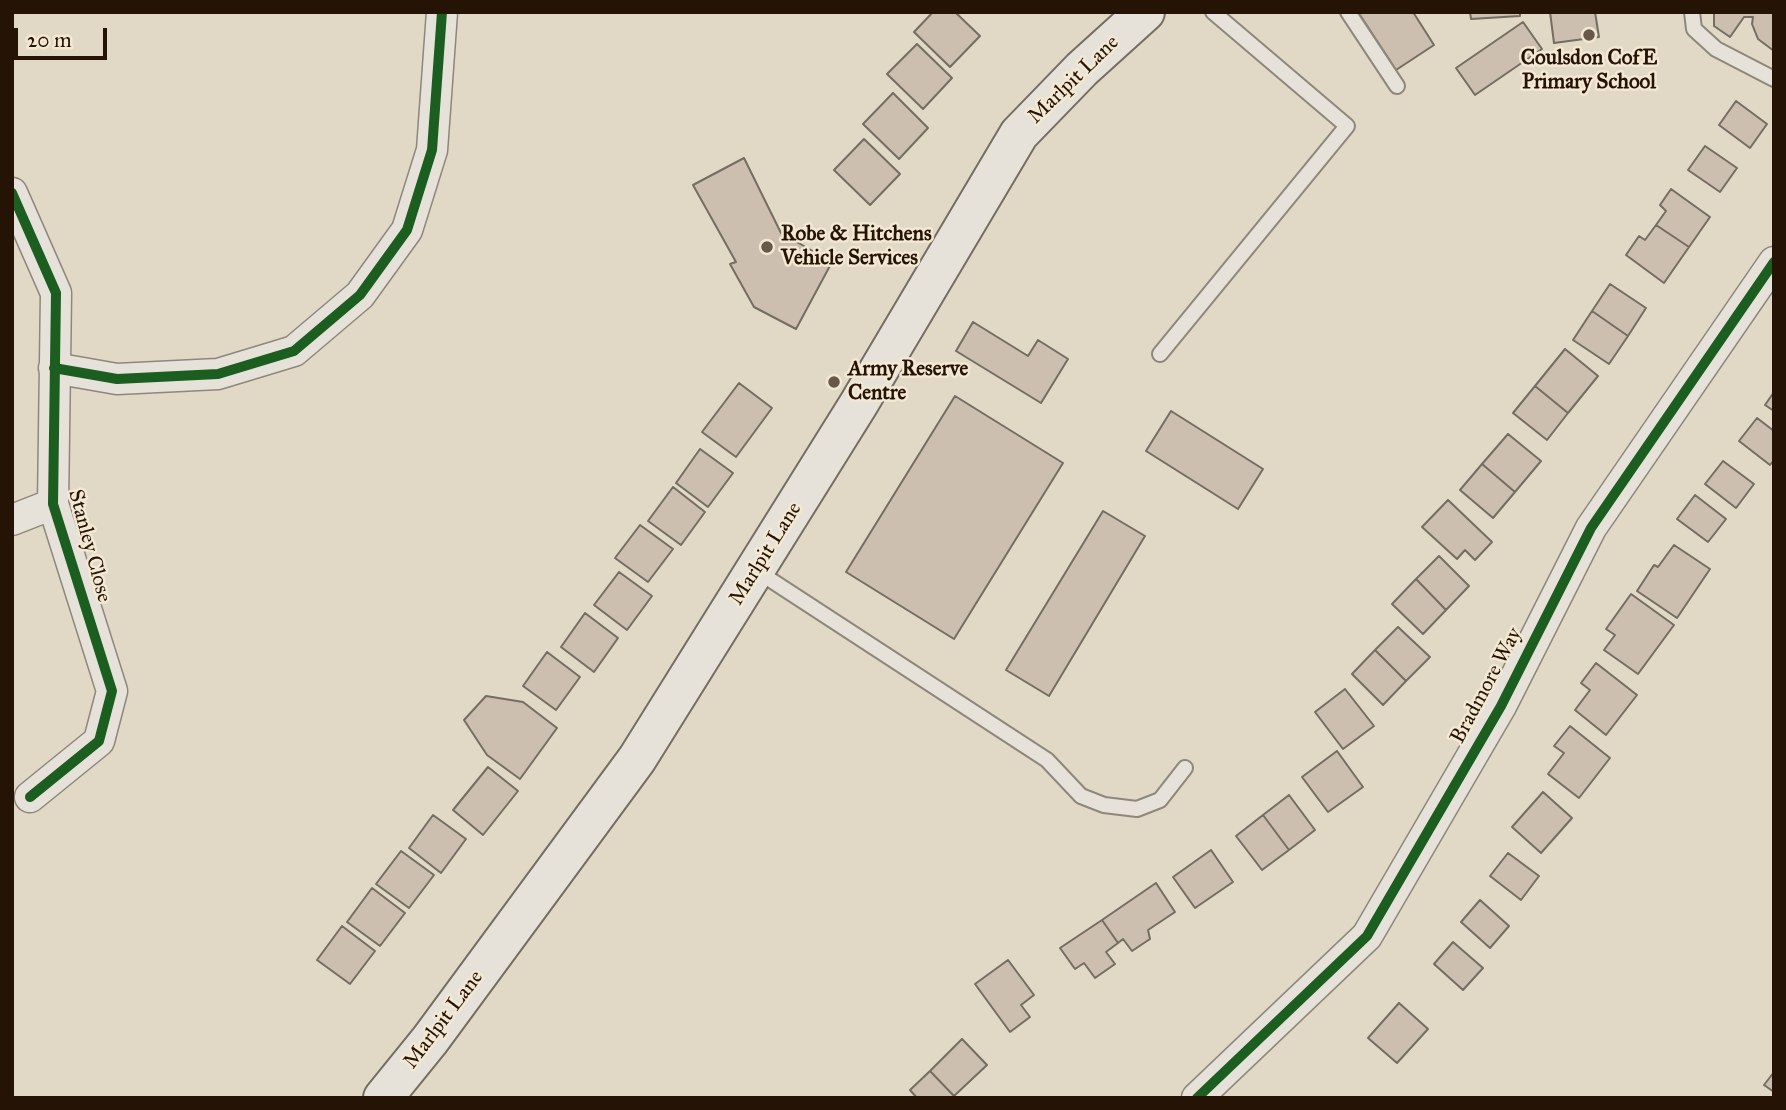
<!DOCTYPE html>
<html>
<head>
<meta charset="utf-8">
<style>
  body { margin:0 }
  #map { position:relative; width:1786px; height:1110px; overflow:hidden; background:#e1d8c5; font-family:"IM FELL Great Primer",serif }
  canvas { display:block }
  .frame { position:absolute; inset:0; border:14px solid #251306; pointer-events:none }
  .scale { position:absolute; left:14px; top:28px; width:93px; height:32px; box-sizing:border-box; border:4px solid #251306; border-top:0; padding-left:9px; font-size:21px; line-height:24px; white-space:nowrap; color:#251306; -webkit-text-stroke:5px #f3e8d2; paint-order:stroke }
</style>
</head>
<body>
<div id="map">
<canvas width="1786" height="1110"></canvas>
<div class="frame"></div>
<div class="scale">20 m</div>
</div>
<script>
const c = document.querySelector('canvas').getContext('2d');
c.lineJoin = 'round';
function fillPath(path, color) { c.fillStyle = color; c.fill(path, 'evenodd'); }
const shape = rows => new Path2D(rows.map(r => 'M' + r).join(''));
function strokePath(path, color, width, dash) { c.strokeStyle = color; c.lineWidth = width; c.lineCap = dash ? 'butt' : 'round'; c.setLineDash(dash || []); c.stroke(path); }
function drawText(font, color, halo, rows, align = 'center') {
  c.font = font + ' "IM FELL Great Primer",serif'; c.lineWidth = 5; c.setLineDash([]); c.textBaseline = 'middle'; c.strokeStyle = halo; c.fillStyle = color; for (const [text, x, y, turn = 0] of rows) {
    c.save(); c.translate(x, y); c.rotate((+turn || 0) * Math.PI / 180); c.textAlign = isNaN(turn) ? turn : align; if (halo) c.strokeText(text, 0, 0); c.fillText(text, 0, 0); c.restore();
  }
}
const building = shape([
  [933,12,955,12,980,36,950,67,914,32,933,12],
  [1358,12,1413,12,1434,45,1396,70,1358,12],
  [1470,12,1520,12,1520,16,1471,19,1470,12],
  [1550,12,1595,12,1599,37,1554,43,1550,12],
  [1714,12,1774,12,1774,51,1758,39,1752,24,1753,17,1744,17,1730,37,1714,26,1714,12],
  [1523,22,1542,49,1475,95,1456,68,1523,22],
  [917,44,952,78,923,109,887,74,917,44],
  [893,93,928,128,899,159,863,124,893,93],
  [1736,101,1767,124,1750,148,1719,125,1736,101],
  [864,139,900,174,870,205,834,170,864,139],
  [1705,146,1737,168,1720,192,1688,170,1705,146],
  [744,158,781,233,832,262,796,329,754,307,730,264,736,262,693,185,744,158],
  [1671,189,1710,217,1689,247,1656,225,1666,211,1660,205,1671,189],
  [1656,225,1689,247,1664,283,1626,255,1639,236,1645,240,1656,225],
  [1610,284,1646,308,1628,336,1592,311,1610,284],
  [1592,311,1628,336,1609,364,1573,340,1592,311],
  [973,322,1028,356,1038,340,1068,359,1041,403,956,351,973,322],
  [1565,349,1598,376,1568,413,1535,386,1565,349],
  [739,383,772,408,736,457,702,432,739,383],
  [1535,386,1568,413,1547,440,1513,413,1535,386],
  [1774,392,1774,411,1765,405,1774,392],
  [955,396,1063,463,954,639,846,572,955,396],
  [1171,411,1263,469,1238,509,1146,451,1171,411],
  [1757,418,1774,431,1774,460,1770,465,1739,441,1757,418],
  [1508,434,1541,461,1515,492,1482,464,1508,434],
  [700,449,733,473,708,507,676,483,700,449],
  [1723,461,1754,484,1736,508,1705,484,1723,461],
  [1482,464,1515,492,1493,518,1460,490,1482,464],
  [673,487,705,512,681,545,648,521,673,487],
  [1695,495,1726,519,1708,542,1677,519,1695,495],
  [1448,500,1492,542,1475,560,1465,550,1457,559,1422,527,1448,500],
  [1103,511,1145,536,1049,696,1006,670,1103,511],
  [640,525,673,549,648,582,615,558,640,525],
  [1674,545,1710,569,1677,618,1637,591,1654,565,1658,567,1674,545],
  [1439,556,1469,586,1446,610,1416,579,1439,556],
  [619,572,652,596,627,630,594,605,619,572],
  [1416,579,1446,610,1423,634,1392,604,1416,579],
  [1631,594,1674,625,1638,674,1604,650,1615,635,1606,629,1631,594],
  [585,613,618,638,594,672,561,647,585,613],
  [1398,627,1430,657,1406,681,1375,650,1398,627],
  [1375,650,1406,681,1383,705,1352,674,1375,650],
  [547,652,580,677,556,710,523,686,547,652],
  [1596,663,1637,695,1606,735,1575,710,1590,690,1581,683,1596,663],
  [1345,689,1374,726,1343,749,1315,712,1345,689],
  [486,696,523,702,557,728,520,779,487,755,464,720,486,696],
  [1570,726,1610,758,1579,798,1548,774,1564,753,1554,746,1570,726],
  [1337,751,1363,787,1328,812,1302,777,1337,751],
  [488,767,518,791,483,835,453,810,488,767],
  [1543,792,1572,818,1541,853,1512,827,1543,792],
  [1289,795,1315,830,1289,850,1263,815,1289,795],
  [433,815,466,839,441,873,409,848,433,815],
  [1263,815,1289,850,1262,870,1236,836,1263,815],
  [1211,850,1233,882,1195,908,1173,877,1211,850],
  [401,851,434,875,409,908,376,884,401,851],
  [1508,853,1539,876,1521,900,1490,876,1508,853],
  [1156,883,1175,912,1148,930,1150,939,1132,951,1123,939,1118,943,1102,920,1156,883],
  [372,888,405,913,380,946,347,922,372,888],
  [1480,900,1509,926,1490,948,1461,922,1480,900],
  [1102,920,1118,943,1106,952,1115,964,1095,978,1084,963,1075,969,1060,948,1102,920],
  [342,926,375,951,350,984,317,960,342,926],
  [1453,942,1483,968,1463,990,1434,964,1453,942],
  [1008,960,1034,995,1021,1005,1030,1017,1010,1032,975,984,1008,960],
  [1399,1003,1428,1029,1397,1063,1368,1038,1399,1003],
  [962,1039,987,1065,954,1096,930,1071,962,1039],
  [930,1071,954,1096,952,1098,917,1098,910,1090,930,1071],
  [1774,1072,1774,1092,1764,1085,1774,1072]
]);
fillPath(building, '#cdbfb0');
strokePath(building, '#746d61', 2);
const lane = shape([
  [1348,12,1397,86],
  [1692,12,1694,29,1716,49,1774,79],
  [1160,354,1347,126,1213,12],
  [757,571,1047,760,1081,796,1104,805,1137,809,1160,800,1185,768]
]);
const street = shape([
  [12,193,56,293,53,504,112,691,99,741,30,797],
  [54,368,117,379,218,374,294,351,360,295,407,230,432,150,442,12],
  [12,520,53,504],
  [1197,1098,1367,936,1501,706,1591,528,1774,262]
]);
const secondary = shape([
  [383,1098,430,1040,637,759,858,405,1019,134,1082,69,1145,12]
]);
strokePath(lane, '#8e877b', 18);
strokePath(street, '#8e877b', 33);
strokePath(secondary, '#746d61', 42);
strokePath(lane, '#e7e2d9', 14);
strokePath(street, '#e7e2d9', 30);
strokePath(secondary, '#e7e2d9', 38);
strokePath(shape([
  [12,193,56,293,53,504,112,691,99,741,30,797],
  [54,368,117,379,218,374,294,351,360,295,407,230,432,150,442,12],
  [1197,1098,1367,936,1501,706,1591,528,1774,262]
]), '#1b5e20', 10);
for (const [x, y, r, color] of [
  [1589,35,7,"#675849"],
  [767,247,7,"#675849"],
  [834,382,7,"#675849"]
]) { const dot = new Path2D(); dot.arc(x, y, r, 0, 2 * Math.PI); c.fillStyle = color; c.fill(dot); strokePath(dot, '#f3e8d2', 2.5); }
drawText('bold 21px', '#251306', '#f3e8d2', [
  ["Coulsdon CofE",1589,59,"center"],
  ["Primary School",1589,83,"center"],
  ["Robe & Hitchens",781,235],
  ["Vehicle Services",781,259],
  ["Army Reserve",848,370],
  ["Centre",848,394]
], 'left');
drawText('21px', '#251306', '#f3e8d2', [
  ["Marlpit Lane",1074,80,-44],
  ["Stanley Close",89,546,75],
  ["Marlpit Lane",766,554,-58],
  ["Bradmore Way",1487,686,-62],
  ["Marlpit Lane",444,1020,-53]
]);
</script>
</body>
</html>
